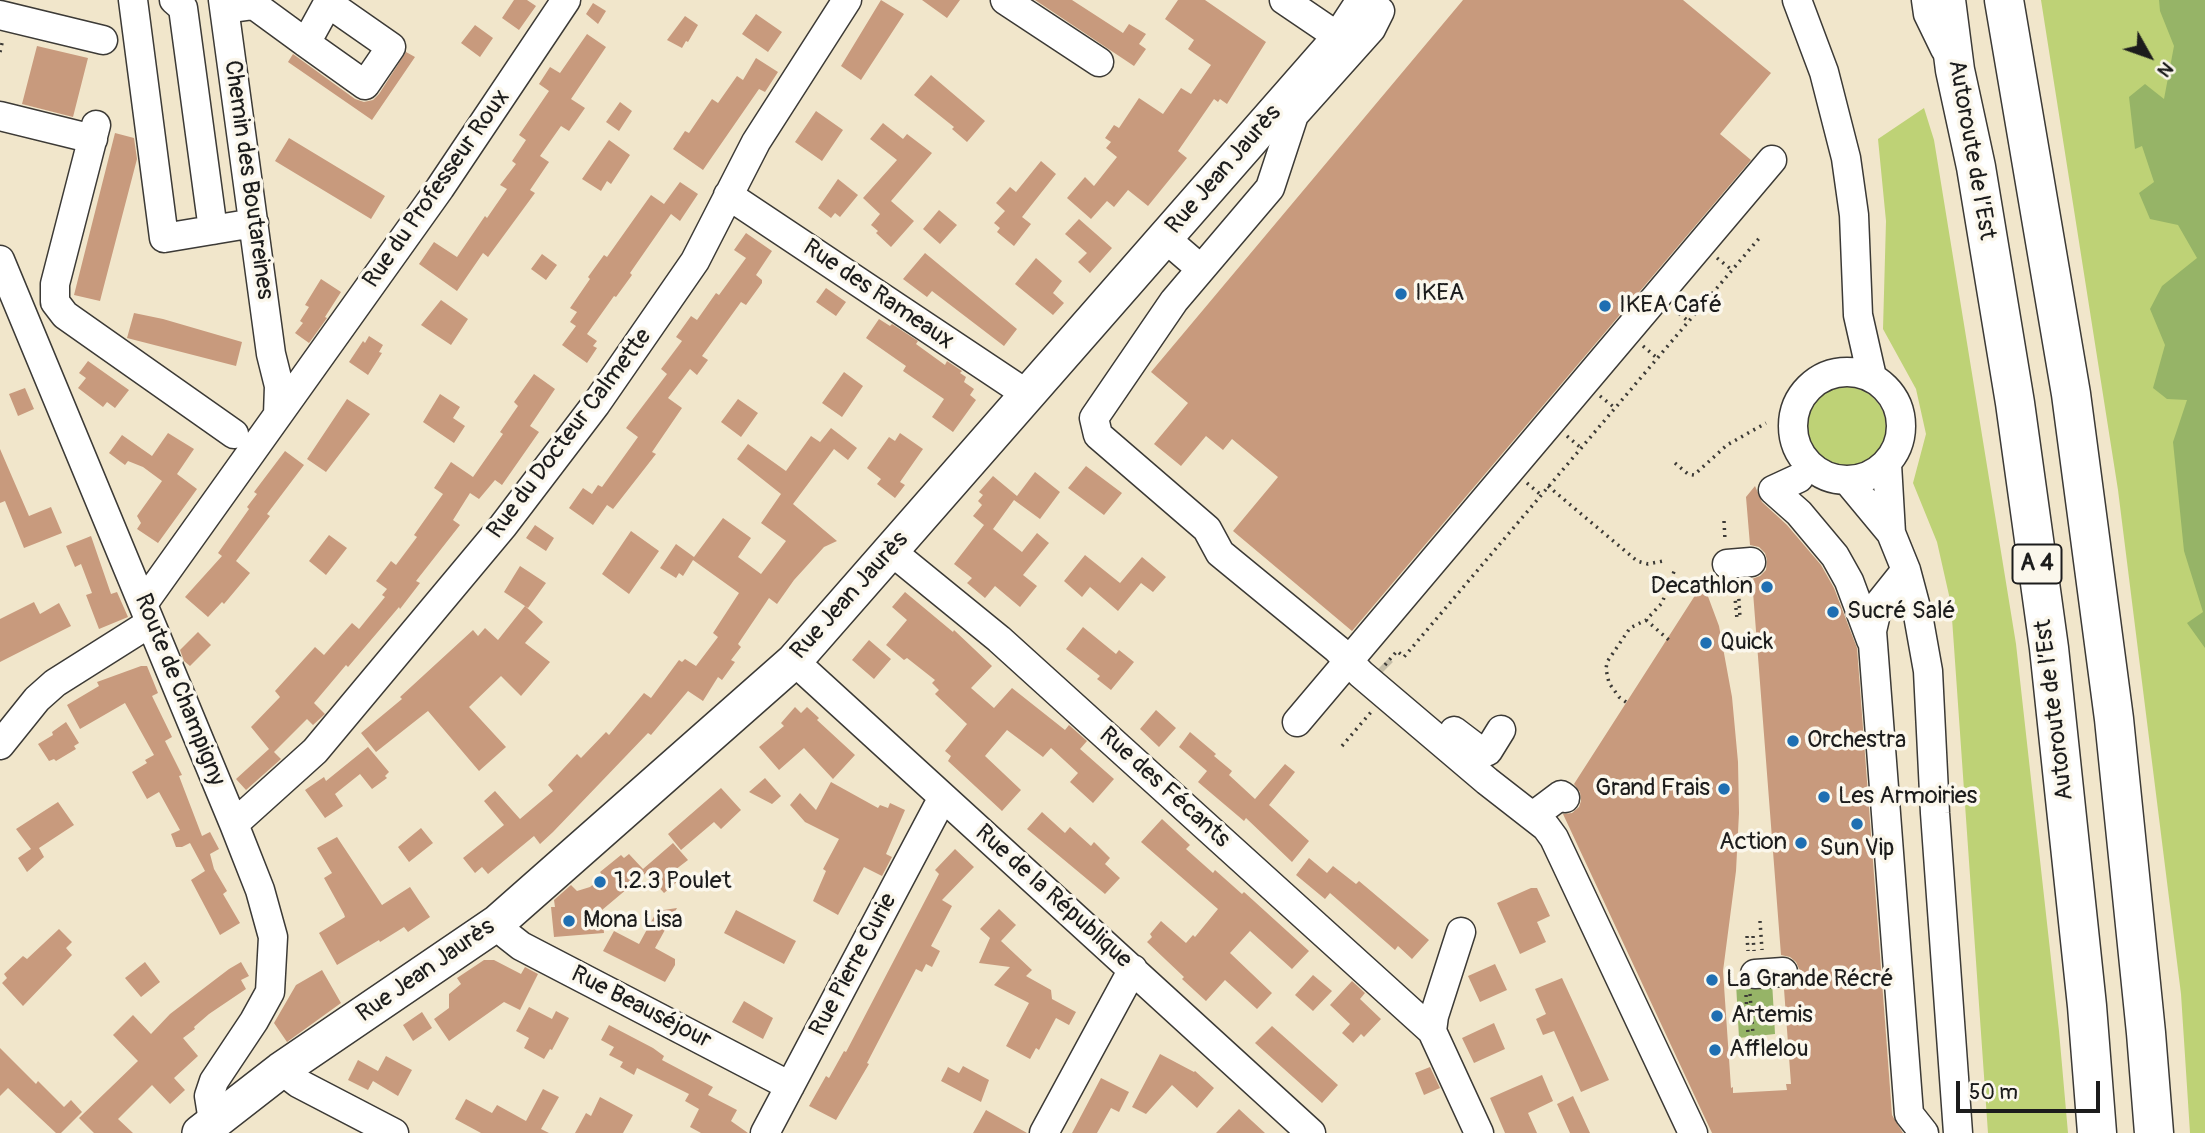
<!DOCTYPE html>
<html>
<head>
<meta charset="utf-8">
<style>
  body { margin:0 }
  #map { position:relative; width:2205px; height:1133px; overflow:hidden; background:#f1e6cb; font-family:Pangolin,sans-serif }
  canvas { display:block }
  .north { position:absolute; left:2114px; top:21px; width:70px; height:70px; -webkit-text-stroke:5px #fbf7ec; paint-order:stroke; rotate:130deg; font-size:19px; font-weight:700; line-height:28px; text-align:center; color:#1c1c1c }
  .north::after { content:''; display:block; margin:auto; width:24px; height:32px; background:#1c1c1c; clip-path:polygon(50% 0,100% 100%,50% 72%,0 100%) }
  .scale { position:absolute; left:1956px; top:1081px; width:144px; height:32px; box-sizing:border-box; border:4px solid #1c1c1c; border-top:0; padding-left:9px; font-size:21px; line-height:24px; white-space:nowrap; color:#1c1c1c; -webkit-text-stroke:5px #fbf7ec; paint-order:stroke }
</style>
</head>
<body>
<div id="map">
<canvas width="2205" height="1133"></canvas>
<div class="north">N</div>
<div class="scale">50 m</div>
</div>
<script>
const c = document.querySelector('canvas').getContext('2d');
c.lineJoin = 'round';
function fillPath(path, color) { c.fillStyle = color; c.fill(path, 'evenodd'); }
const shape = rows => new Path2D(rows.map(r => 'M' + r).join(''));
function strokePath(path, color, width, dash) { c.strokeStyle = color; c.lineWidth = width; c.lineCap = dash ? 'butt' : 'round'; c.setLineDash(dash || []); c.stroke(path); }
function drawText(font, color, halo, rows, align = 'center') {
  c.font = font + ' Pangolin,sans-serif'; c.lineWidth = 7; c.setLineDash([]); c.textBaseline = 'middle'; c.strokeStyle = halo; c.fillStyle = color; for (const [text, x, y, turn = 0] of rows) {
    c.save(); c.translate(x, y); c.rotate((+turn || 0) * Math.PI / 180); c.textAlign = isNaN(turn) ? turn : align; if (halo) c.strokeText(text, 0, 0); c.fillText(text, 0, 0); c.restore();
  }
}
fillPath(shape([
  [2041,0,2205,0,2205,1133,2190,1133,2181,994,2118,490],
  [1924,108,1934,140,2016,644,2059,1031,2068,1133,1988,1133,1951,604,1937,542,1913,483,1926,434,1916,389,1883,329,1886,221,1878,139],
  '1806 427a40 40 0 1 1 80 0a40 40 0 1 1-80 0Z'
]), '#bed276');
fillPath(shape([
  [2159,0,2205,0,2205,648,2187,623,2203,612,2184,551,2173,442,2187,400,2167,399,2153,388,2165,345,2150,309,2162,286,2197,258,2178,225,2150,219,2139,193,2154,182,2142,146,2135,149,2129,97,2145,84,2164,99,2174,46,2160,11],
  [1772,981,1775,1034,1739,1038,1736,983]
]), '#96b467');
fillPath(shape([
  [514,0,527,0,536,6,519,30,502,18],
  [881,0,904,14,861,80,841,66],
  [922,0,960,0,947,18],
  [1035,0,1072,0,1123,33,1129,24,1146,34,1139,44,1146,49,1134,66],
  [1178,0,1205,0,1266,42,1227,104,1220,99,1218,102,1214,99,1178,151,1187,158,1148,206,1128,190,1114,207,1107,201,1091,219,1067,198,1085,177,1094,186,1117,157,1106,148,1111,142,1105,138,1114,125,1119,128,1139,98,1163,114,1181,88,1191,94,1211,65,1188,49,1194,40,1165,19],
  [1463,0,1683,0,1771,73,1720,134,1751,160,1352,631,1233,531,1278,477,1232,439,1223,450,1206,436,1181,466,1154,444,1188,403,1151,372],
  [593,3,606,11,598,24,586,14],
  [756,14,782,32,768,52,742,34],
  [685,16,698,25,688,42,686,41,682,48,667,40],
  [475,25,493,38,480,57,461,43],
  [587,34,606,47,571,99,585,108,569,131,561,126,540,156,549,162,530,190,535,193,488,257,483,253,457,291,419,264,434,242,457,257,485,216,487,218,507,189,500,185,516,164,512,161,526,140,519,135,549,91,539,84,550,67,560,73],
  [37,46,88,58,73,117,22,104],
  [406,52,415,57,372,120,288,62,293,54,355,99,364,102,373,100,379,94],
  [756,58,778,72,765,92,759,89,703,170,673,149,685,131,689,133,712,99,718,103,737,76,743,80],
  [931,75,985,121,967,142,952,129,954,127,914,95],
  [620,102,632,111,619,131,606,122],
  [816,111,843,130,822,161,795,142],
  [883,123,903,139,907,134,932,153,891,201,914,221,891,247,876,233,878,231,871,225,880,214,863,198,897,160,870,139],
  [115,133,134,138,137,159,100,301,74,295],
  [289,138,385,196,371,219,275,161],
  [609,140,630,155,611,184,607,181,601,191,582,179],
  [1041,161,1056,174,1022,217,1031,224,1014,246,997,232,1000,228,994,223,1005,211,996,203,1010,187,1016,192],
  [838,179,858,195,840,217,835,213,831,218,818,208],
  [680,182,698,194,680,221,671,214,630,273,632,275,616,297,614,296,587,334,597,341,593,346,597,348,587,363,562,345,576,326,570,322,577,312,570,308,590,279,588,277,604,255,607,257,651,195,664,204],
  [939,210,957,225,940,244,923,229],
  [1079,219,1112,248,1090,273,1078,262,1087,253,1065,234],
  [746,233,772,251,756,275,762,280,762,283,746,305,741,302,702,356,708,360,697,375,690,369,668,398,682,408,652,452,656,454,613,509,607,505,593,525,569,508,583,488,592,494,598,485,602,487,638,437,626,428,667,374,661,369,682,341,676,337,691,316,697,320,716,293,719,295,746,258,734,250],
  [925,253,1017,329,1004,346,932,291,927,297,903,279],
  [542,254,557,265,546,280,531,269],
  [1036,258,1062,281,1053,293,1064,303,1053,315,1015,284],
  [321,279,341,292,325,317,327,318,309,343,295,333,303,323,300,321,309,307,305,305],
  [826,288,846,302,836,316,816,302],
  [441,300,468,319,451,345,421,325],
  [134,313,163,319,242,342,236,366,127,338],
  [879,319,890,326,892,324,918,341,916,344,945,365,947,361,962,371,960,373,966,377,964,382,974,389,970,395,976,400,953,432,932,417,944,399,903,371,906,366,866,338],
  [369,336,383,345,379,352,382,353,368,375,349,362,363,341,365,343],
  [88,361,129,390,115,408,107,402,103,407,78,388,86,378,79,373],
  [844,372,863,386,842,417,822,403],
  [534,374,555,389,530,426,539,432,502,485,495,480,479,499,470,493,453,520,460,525,416,581,420,583,400,609,399,607,348,667,346,665,314,703,325,714,313,725,307,719,274,752,281,759,246,790,236,779,269,749,251,727,280,697,275,691,315,647,324,655,352,623,359,629,385,597,382,595,387,589,376,581,391,561,396,565,417,537,414,535,443,494,434,488,451,462,473,477,503,434,500,432,518,406,514,402],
  [25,388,34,409,18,416,9,394],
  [440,394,460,407,453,418,465,426,454,443,423,422],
  [347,399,370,414,326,472,307,459],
  [738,399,758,413,741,437,721,422],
  [831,428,857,448,848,460,834,449,793,504,837,541,824,547,794,580,777,604,769,598,738,644,741,647,731,660,735,662,722,680,718,677,703,701,688,691,651,735,648,733,553,832,540,844,534,836,488,874,482,867,475,873,463,858,504,825,484,801,495,791,520,819,553,791,548,785,577,754,581,758,606,732,609,735,644,693,651,698,679,660,682,662,685,659,696,666,718,637,713,633,739,593,693,560,683,576,679,573,676,578,660,568,676,544,694,557,723,518,751,538,738,557,761,574,786,541,761,523,781,494,737,459,748,444,786,471,811,436,820,442],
  [168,433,194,449,177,474,197,489,158,543,137,529,141,523,137,516,162,481,143,467,128,461,125,465,109,453,122,435,152,456],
  [900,433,923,449,900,482,905,485,895,498,877,484,881,479,867,468,889,437,895,441],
  [0,449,29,516,51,507,62,533,24,548,5,501,0,503],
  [285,451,304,465,267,514,270,516,236,561,250,573,224,604,222,602,208,617,185,597,222,556,218,553,249,509,247,507,257,494,254,492],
  [1086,466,1122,493,1104,515,1068,488],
  [1035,472,1060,492,1040,519,1014,500,993,529,1022,552,1037,533,1049,543,1023,575,1037,586,1020,607,995,586,985,598,967,583,972,578,954,564,984,525,973,516,982,505,978,501,983,495,979,492,993,476,1017,496],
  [1755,486,1762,502,1787,525,1821,565,1834,588,1857,648,1892,1115,1903,1133,1712,1133,1563,814,1572,813,1579,807,1581,801,1580,792,1574,784,1703,583,1719,626,1732,697,1738,762,1739,813,1736,871,1723,971,1731,1088,1733,1087,1733,1093,1787,1090,1786,1084,1791,1084,1784,989,1793,985,1798,980,1800,971,1796,962,1790,957,1781,955,1752,579,1760,576,1766,570,1767,560,1765,553,1759,547,1750,545,1746,497],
  [535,525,554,538,546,551,526,538],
  [631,531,659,551,629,594,602,574],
  [329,535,347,548,326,575,309,561],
  [91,536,111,594,117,592,128,617,99,629,86,595,92,593,81,564,75,567,66,546],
  [1085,555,1120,583,1142,557,1166,577,1153,592,1141,583,1118,611,1090,587,1082,597,1064,581],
  [520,566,546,583,528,608,504,592],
  [905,592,953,632,954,630,992,666,971,688,994,708,1012,688,1065,730,1069,725,1087,741,1080,749,1114,779,1093,803,1070,782,1078,773,1051,748,1043,757,1007,730,985,756,1021,790,1002,811,948,761,951,756,945,751,967,724,935,694,939,690,932,683,935,680,907,658,904,660,886,645,907,620,892,607],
  [34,602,40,614,59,603,71,626,0,662,0,619],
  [525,606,543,622,525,643,550,662,521,696,501,676,469,707,506,747,479,771,428,711,376,752,361,733,402,699,400,697,473,630,478,636,485,628,498,640],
  [1083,627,1116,654,1119,650,1134,662,1111,690,1097,679,1100,676,1066,649],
  [198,632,211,645,190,666,184,661,180,650],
  [869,640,891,659,874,679,852,660],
  [141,666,147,666,158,693,152,696,172,737,165,741,182,775,179,776,202,836,210,832,219,849,210,854,214,869,227,891,223,894,240,923,220,935,191,880,205,871,190,843,182,847,176,847,171,834,180,830,159,792,147,799,132,772,147,763,145,760,154,755,125,703,80,729,67,705,99,686,97,682],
  [795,707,801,713,807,707,819,718,817,720,855,755,833,779,804,748,779,770,759,747,784,726,781,723],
  [1156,710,1176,728,1159,747,1140,729],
  [66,722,79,743,74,746,76,749,56,761,54,759,49,761,38,744,53,735,52,732],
  [1190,732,1216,754,1214,756,1232,771,1229,775,1255,799,1285,764,1295,772,1269,805,1309,841,1292,862,1246,818,1244,821,1198,782,1207,771,1179,747],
  [368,747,389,772,385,776,387,778,372,789,360,774,335,794,343,806,325,818,305,790,324,777,326,781],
  [765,778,781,796,772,804,749,792],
  [831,782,878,808,880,805,888,808,890,803,905,810,886,854,892,857,882,876,864,867,838,915,813,901,826,871,823,869,839,839,805,822,790,805,800,793,816,810],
  [721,788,741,810,721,829,714,822,681,850,668,834],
  [58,802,74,825,39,848,44,857,27,872,18,858,31,849,16,829],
  [1042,812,1065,833,1070,827,1091,846,1094,842,1110,858,1105,864,1120,878,1105,894,1027,829],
  [1162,819,1190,845,1186,849,1213,873,1215,870,1242,894,1244,892,1309,951,1292,969,1250,931,1230,953,1272,993,1257,1009,1225,980,1206,1001,1182,979,1184,977,1147,942,1152,937,1150,934,1161,921,1186,943,1193,935,1195,937,1218,909,1141,842],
  [421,828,433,843,409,862,398,847],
  [337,837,382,905,410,887,430,917,408,932,404,927,380,942,379,940,337,965,319,933,345,917,344,914,324,878,332,873,317,848],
  [673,843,688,860,671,873,678,881,664,893,646,873,602,910,604,933,554,937,551,907,555,907,554,900,571,885,577,891,590,887,603,876,600,872,621,855,624,858,629,854,643,869],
  [955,849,974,867,942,900,952,906,931,946,940,951,932,967,926,964,922,972,916,969,867,1063,869,1064,836,1120,809,1106,826,1076,829,1078,844,1051,846,1052,939,874,935,870],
  [1309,858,1327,873,1333,866,1356,884,1359,881,1429,940,1412,959,1398,946,1395,950,1330,893,1325,899,1296,875],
  [1531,888,1537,888,1550,916,1537,922,1546,942,1520,954,1497,903],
  [677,908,655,948,675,959,675,965,665,982,603,951,614,931,639,944,657,911],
  [999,909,1016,925,1001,941,1032,970,1026,976,1051,990,1052,999,1076,1012,1069,1025,1056,1018,1039,1050,1036,1048,1030,1059,1006,1046,1029,1003,994,985,1010,967,979,963,990,938,980,929],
  [736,910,796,941,784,964,724,933],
  [59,929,72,942,66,948,72,955,23,1006,2,983,7,978,4,974,23,956,27,959],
  [484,960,494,960,521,974,525,967,538,974,520,1010,504,1002,449,1041,434,1019,449,1008,449,994,461,984,457,978],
  [145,962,160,982,141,997,125,978],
  [241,962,249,976,241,980,246,989,209,1014,194,1027,195,1029,183,1038,198,1056,174,1078,185,1090,170,1104,152,1085,118,1119,133,1133,94,1133,79,1118,138,1061,113,1035,133,1015,151,1034,170,1014,229,969],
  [1495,964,1507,990,1480,1002,1468,976],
  [322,970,341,1003,287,1042,274,1023,296,985],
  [1313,975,1332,991,1313,1011,1295,995],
  [1562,978,1609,1080,1581,1092,1554,1031,1543,1035,1536,1019,1546,1014,1535,989],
  [1352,981,1365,993,1360,999,1381,1019,1364,1037,1361,1034,1353,1043,1342,1033,1350,1024,1330,1005],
  [744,1001,773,1018,763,1039,732,1022],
  [529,1007,552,1019,556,1011,569,1018,552,1050,550,1049,544,1059,524,1048,529,1038,516,1031],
  [422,1012,432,1028,413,1041,403,1025],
  [1494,1023,1505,1049,1474,1063,1462,1038],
  [609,1025,653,1048,664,1056,662,1060,713,1087,708,1095,737,1110,731,1121,748,1133,701,1133,690,1127,699,1109,685,1101,689,1094,637,1068,634,1075,620,1067,623,1062,609,1055,614,1047,601,1040],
  [1272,1026,1338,1085,1322,1103,1255,1043],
  [0,1048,36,1084,38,1081,64,1107,71,1100,82,1112,61,1133,56,1133,8,1088,0,1096],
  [1160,1054,1194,1072,1195,1071,1214,1088,1197,1108,1172,1085,1146,1114,1132,1107],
  [386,1056,412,1070,398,1096,373,1081,368,1090,348,1080,358,1060,378,1071],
  [963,1066,989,1080,981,1102,941,1081,948,1067,959,1073],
  [1430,1067,1440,1088,1424,1095,1415,1073],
  [1542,1075,1553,1101,1528,1113,1537,1133,1505,1133,1490,1098],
  [1101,1078,1129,1092,1119,1112,1111,1108,1097,1133,1072,1133],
  [543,1089,559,1097,541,1129,549,1133,481,1133,455,1119,466,1099,492,1113,497,1105,526,1121],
  [1573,1096,1590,1133,1570,1133,1557,1104],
  [600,1097,633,1115,623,1133,575,1133,586,1113,591,1116],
  [1239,1109,1265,1133,1216,1133],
  [986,1110,1027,1133,973,1133]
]), '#c89a7d');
strokePath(shape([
  [1379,668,1383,672]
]), '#c6bea8', 28, [28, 14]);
const minor = shape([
  [133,0,164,238,254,223],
  [174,0,183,8,213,230],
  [223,0,271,354,279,386,278,415],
  [1005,0,1099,62],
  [1284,0,1340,38],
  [1797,0,1824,72,1846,158,1854,215,1858,315,1872,377],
  [1926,0,1928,14,1945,49],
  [225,9,254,5,306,43,365,85,391,47,328,3,306,43],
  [1380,11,1371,29,1294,115,1270,188,1174,301,1094,418,1098,435,1207,529,1220,553,1337,649,1361,674,1487,781,1546,827,1554,838,1693,1133],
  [0,15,103,40],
  [0,116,93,139],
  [96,125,55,284,55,302,65,315,234,434],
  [728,195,1028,395],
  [1165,238,1201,269],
  [0,260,234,824,260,890,273,937,270,992,254,1021,214,1081,209,1096,213,1121],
  '1793 426a54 54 0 1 1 108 0a54 54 0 1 1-108 0Z',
  [1887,464,1891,533],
  [1799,478,1773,490,1799,513,1835,556,1849,581,1871,640],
  [1847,480,1891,533,1906,570,1918,615,1928,671,1935,813,1958,1133],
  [891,551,999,639,1432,1031],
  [1727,564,1751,562],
  [1906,570,1878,605,1872,631,1909,1114,1924,1133],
  [143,604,440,188,566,0],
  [794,661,1311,1133],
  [1297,722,1772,160],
  [1454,731,1483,753,1488,751,1501,730],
  [0,745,37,699,55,683,150,623],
  [1533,816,1561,795,1565,798],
  [234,824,315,751,503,526,596,404,695,261,756,142,847,0],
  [497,923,507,935,521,946,790,1086],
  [1461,932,1434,1016,1432,1031,1479,1133],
  [1755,974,1783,972],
  [281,1070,298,1083,394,1133],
  [765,1133,943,797],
  [1044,1133,1133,969]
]);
const major = shape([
  [200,1133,281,1070,497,923,794,661,1340,38,1365,0]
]);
const highway = shape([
  [1946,0,1955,70,1976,167,2015,403,2049,648,2087,1006,2097,1133],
  [2004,0,2071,394,2114,719,2146,1033,2154,1133]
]);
strokePath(minor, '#3c3a36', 31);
strokePath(major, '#3c3a36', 38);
strokePath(highway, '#3c3a36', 41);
strokePath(shape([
  [0,52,3,39],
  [1717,258,1732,270],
  [1674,309,1688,321],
  [1643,346,1657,358],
  [1600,396,1615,408],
  [1567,436,1581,448],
  [1675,463,1688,474,1694,475,1727,445,1766,423],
  [1527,483,1541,495],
  [1548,486,1637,561,1648,564,1663,561],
  [1724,521,1725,540],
  [1738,585,1740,618],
  [1734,587,1737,619],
  [1646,620,1670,641],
  [1385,665,1397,651,1404,657,1761,236],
  [1626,702,1619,697,1609,683,1606,669,1607,662,1630,628,1646,620,1662,603,1675,569],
  [1342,746,1371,712],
  [1760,921,1762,950],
  [1747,936,1748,951],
  [1753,936,1754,951],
  [1750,994,1753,1034],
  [1746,995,1748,1034]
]), '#3c3a36', 3.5, [2, 5]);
strokePath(minor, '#fff', 28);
strokePath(major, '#fff', 35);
strokePath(highway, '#fff', 38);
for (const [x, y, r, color] of [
  [1401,294,7,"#1f6fb2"],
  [1605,306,7,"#1f6fb2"],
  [1767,587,7,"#1f6fb2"],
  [1833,612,7,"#1f6fb2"],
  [1706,643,7,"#1f6fb2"],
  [1793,741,7,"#1f6fb2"],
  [1724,789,7,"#1f6fb2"],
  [1824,797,7,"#1f6fb2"],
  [1857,824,7,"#1f6fb2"],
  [1801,843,7,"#1f6fb2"],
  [600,882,7,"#1f6fb2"],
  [569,921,7,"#1f6fb2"],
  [1712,980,7,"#1f6fb2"],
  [1717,1016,7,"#1f6fb2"],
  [1715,1050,7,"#1f6fb2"]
]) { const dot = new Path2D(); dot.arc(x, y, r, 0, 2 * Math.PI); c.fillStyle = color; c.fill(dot); strokePath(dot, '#fbf7ec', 2.5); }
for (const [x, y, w] of [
  [2037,564,49]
]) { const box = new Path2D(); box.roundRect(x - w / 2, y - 19.5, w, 39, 5); c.fillStyle = '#fbf7ec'; c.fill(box); strokePath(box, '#1c1c1c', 2); }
drawText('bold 23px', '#1c1c1c', null, [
  ["A 4",2037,564]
]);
drawText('24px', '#1c1c1c', '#fbf7ec', [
  ["Autoroute de l’Est",1971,150,80],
  ["Rue Jean Jaurès",1224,170,-49],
  ["Chemin des Boutareines",248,180,82],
  ["Rue du Professeur Roux",437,189,-55],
  ["Rue des Rameaux",878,295,34],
  ["Rue du Docteur Calmette",570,434,-53],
  ["Rue Jean Jaurès",850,596,-48],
  ["Route de Champigny",179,690,68],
  ["Autoroute de l’Est",2055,710,-97],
  ["Rue des Fécants",1164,788,42],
  ["Rue de la République",1053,897,42],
  ["Rue Pierre Curie",854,965,-62],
  ["Rue Jean Jaurès",426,971,-35],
  ["Rue Beauséjour",641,1008,27]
]);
drawText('24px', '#1c1c1c', '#fbf7ec', [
  ["IKEA",1415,294],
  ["IKEA Café",1619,306],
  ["Decathlon",1753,587,"right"],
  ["Sucré Salé",1847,612],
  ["Quick",1720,643],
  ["Orchestra",1807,741],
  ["Grand Frais",1710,789,"right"],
  ["Les Armoiries",1838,797],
  ["Action",1787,843,"right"],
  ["Sun Vip",1857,849,"center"],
  ["1.2.3 Poulet",614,882],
  ["Mona Lisa",583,921],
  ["La Grande Récré",1726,980],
  ["Artemis",1731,1016],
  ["Afflelou",1729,1050]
], 'left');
</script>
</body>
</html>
